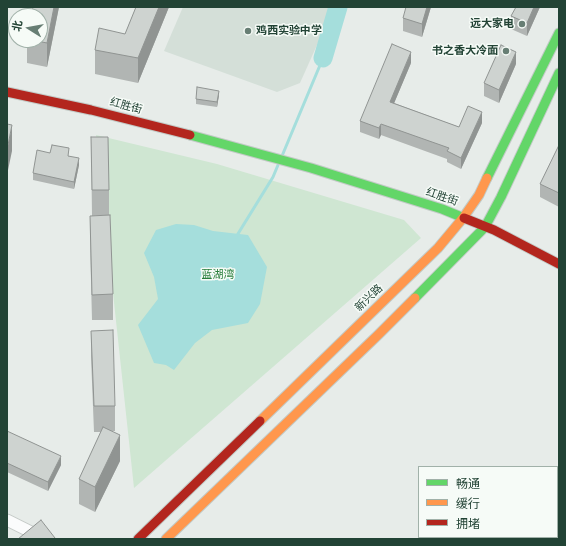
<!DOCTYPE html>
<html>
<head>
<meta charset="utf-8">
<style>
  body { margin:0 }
  #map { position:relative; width:566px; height:546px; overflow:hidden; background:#e7ece9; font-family:"PT Sans","Noto Sans SC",sans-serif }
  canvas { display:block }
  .frame { position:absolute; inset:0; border:8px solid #224335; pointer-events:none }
  .legend { position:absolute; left:418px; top:466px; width:140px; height:72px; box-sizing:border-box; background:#f6fbf7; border:1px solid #a1b1a9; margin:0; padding:5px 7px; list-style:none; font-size:12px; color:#224335 }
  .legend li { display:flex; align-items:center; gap:8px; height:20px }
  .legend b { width:20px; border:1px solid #a1b1a9 }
  .north { position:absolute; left:8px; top:8px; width:40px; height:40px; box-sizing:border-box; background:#f6fbf7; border:1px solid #a1b1a9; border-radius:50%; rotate:281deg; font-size:11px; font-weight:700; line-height:16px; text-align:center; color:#224335 }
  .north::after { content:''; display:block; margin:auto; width:14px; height:18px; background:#677e74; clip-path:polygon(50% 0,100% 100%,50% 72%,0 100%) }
</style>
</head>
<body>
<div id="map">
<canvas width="566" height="546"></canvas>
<div class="frame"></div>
<ul class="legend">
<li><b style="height:5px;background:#63d668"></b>畅通</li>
<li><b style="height:5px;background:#ff974d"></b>缓行</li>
<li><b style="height:5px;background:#b3261e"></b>拥堵</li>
</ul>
<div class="north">北</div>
</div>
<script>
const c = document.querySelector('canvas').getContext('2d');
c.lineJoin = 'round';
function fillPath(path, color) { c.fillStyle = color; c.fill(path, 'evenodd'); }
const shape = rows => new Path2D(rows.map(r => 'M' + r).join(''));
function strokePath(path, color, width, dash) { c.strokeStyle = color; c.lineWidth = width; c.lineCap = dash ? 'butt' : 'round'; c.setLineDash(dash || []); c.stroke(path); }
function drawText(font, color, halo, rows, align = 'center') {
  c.font = font + ' "PT Sans","Noto Sans SC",sans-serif'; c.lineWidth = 3; c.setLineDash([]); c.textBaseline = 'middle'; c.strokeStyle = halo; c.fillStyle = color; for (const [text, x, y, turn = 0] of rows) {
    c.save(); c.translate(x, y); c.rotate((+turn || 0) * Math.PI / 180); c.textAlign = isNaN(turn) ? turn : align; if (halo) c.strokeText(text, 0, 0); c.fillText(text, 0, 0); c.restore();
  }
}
fillPath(shape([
  [183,7,334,7,300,83,277,92,164,51]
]), '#d4dfd8');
fillPath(shape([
  [96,135,217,164,404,220,421,238,134,488]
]), '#cfe6d2');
fillPath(shape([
  [176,224,194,225,213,231,248,235,267,267,260,304,248,323,212,330,195,343,174,370,166,365,154,363,138,325,158,299,154,277,144,253,156,230]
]), '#a5dedc');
strokePath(shape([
  [282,156,323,58],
  [236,237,273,177,278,165]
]), '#a5dedc', 3);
strokePath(shape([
  [323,58,338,7]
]), '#a5dedc', 19);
const street = shape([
  [7,520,45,539]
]);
const fast = shape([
  [190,135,311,168,442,209,464,218],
  [487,178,559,33],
  [415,298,485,227,501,197,559,73]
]);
const slow = shape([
  [260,421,438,248,463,218,479,195,487,178],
  [166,539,379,334,415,298]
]);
const jam = shape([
  [7,92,91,110,190,135],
  [464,218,494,230,559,264],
  [138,539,260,421]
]);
strokePath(street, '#c4c9c6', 13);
strokePath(fast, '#c2cac6', 11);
strokePath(slow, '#c2cac6', 11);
strokePath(jam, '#c2cac6', 11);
strokePath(street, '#fbfcfc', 11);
strokePath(fast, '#63d668', 9);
strokePath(slow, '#ff974d', 9);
strokePath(jam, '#b3261e', 9);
fillPath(shape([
  [33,7,59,7,47,67,27,63,27,40,40,40],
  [136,7,169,7,138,83,95,74,95,50,125,34],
  [431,7,422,37,403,31,403,18],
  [516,7,540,7,527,36,511,29,511,16],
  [411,63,394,103,459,127,482,123,461,169,447,162,447,159,381,135,379,139,360,132,360,121],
  [516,64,499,103,484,96,484,83],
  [219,95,217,107,196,104,196,99],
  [91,137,109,190,109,215,92,216],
  [559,145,559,207,540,197,540,184],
  [50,153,69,156,79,165,74,189,33,180,33,173],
  [90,216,113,294,113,320,92,320,90,241],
  [91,331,115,406,115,431,111,431,120,461,95,512,79,504,79,479,101,432,94,432,91,357],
  [7,431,61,465,48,491,7,472]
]), '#b1b5b3');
fillPath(shape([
  [54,7,59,7,47,67,47,43],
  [159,7,169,7,138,83,138,58],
  [427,7,431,7,422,37,422,24],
  [534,7,540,7,527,36,527,23],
  [411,52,411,63,390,113,390,102],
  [516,52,516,64,499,103,499,90],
  [219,91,219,95,217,107,217,102],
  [482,112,482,123,461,169,461,158],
  [381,124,381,135,379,139,379,128],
  [12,125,12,151,7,175,7,150],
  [79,158,79,165,74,189,74,182],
  [120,435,120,461,95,512,95,487],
  [61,456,61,465,48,491,48,482]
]), '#909492');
const building = shape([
  [33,7,54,7,47,43,32,40,40,40,40,16,31,16,33,7],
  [136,7,159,7,138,58,95,50,99,28,125,34,136,7],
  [406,7,427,7,422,24,403,18,406,7],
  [516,7,534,7,527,23,511,16,516,7],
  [392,44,411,52,390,102,459,127,468,106,482,112,461,158,447,151,449,148,381,124,379,128,360,121,392,44],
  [501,45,516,52,499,90,484,83,501,45],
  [197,87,219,91,217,102,196,99,197,87],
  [7,124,12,125,7,150,7,124],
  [91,137,108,137,109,190,92,190,91,137],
  [52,145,69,148,68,156,79,158,74,182,33,173,37,150,50,153,52,145],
  [559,145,559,193,540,184,559,145],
  [110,215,113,294,92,295,90,216,110,215],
  [113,330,115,406,94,406,91,331,113,330],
  [103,427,120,435,95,487,79,479,103,427],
  [7,431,61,456,48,482,7,463,7,431],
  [41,520,55,538,54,539,18,539,41,520]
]);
fillPath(building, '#ced3d0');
strokePath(building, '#909492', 1);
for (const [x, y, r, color] of [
  [522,24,4,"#677e74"],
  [248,31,4,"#677e74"],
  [506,51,4,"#677e74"]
]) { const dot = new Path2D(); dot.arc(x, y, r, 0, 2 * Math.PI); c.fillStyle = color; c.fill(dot); strokePath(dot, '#f6fbf7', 1.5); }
drawText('bold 11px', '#224335', '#f6fbf7', [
  ["远大家电",514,24],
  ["鸡西实验中学",256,31,"left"],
  ["书之香大冷面",498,51]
], 'right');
drawText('11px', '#224335', '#f6fbf7', [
  ["红胜街",126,106,15],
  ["红胜街",442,197,19],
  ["新兴路",369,298,-44]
]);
drawText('11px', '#287e3b', '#f6fbf7', [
  ["蓝湖湾",218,275]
]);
</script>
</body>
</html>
